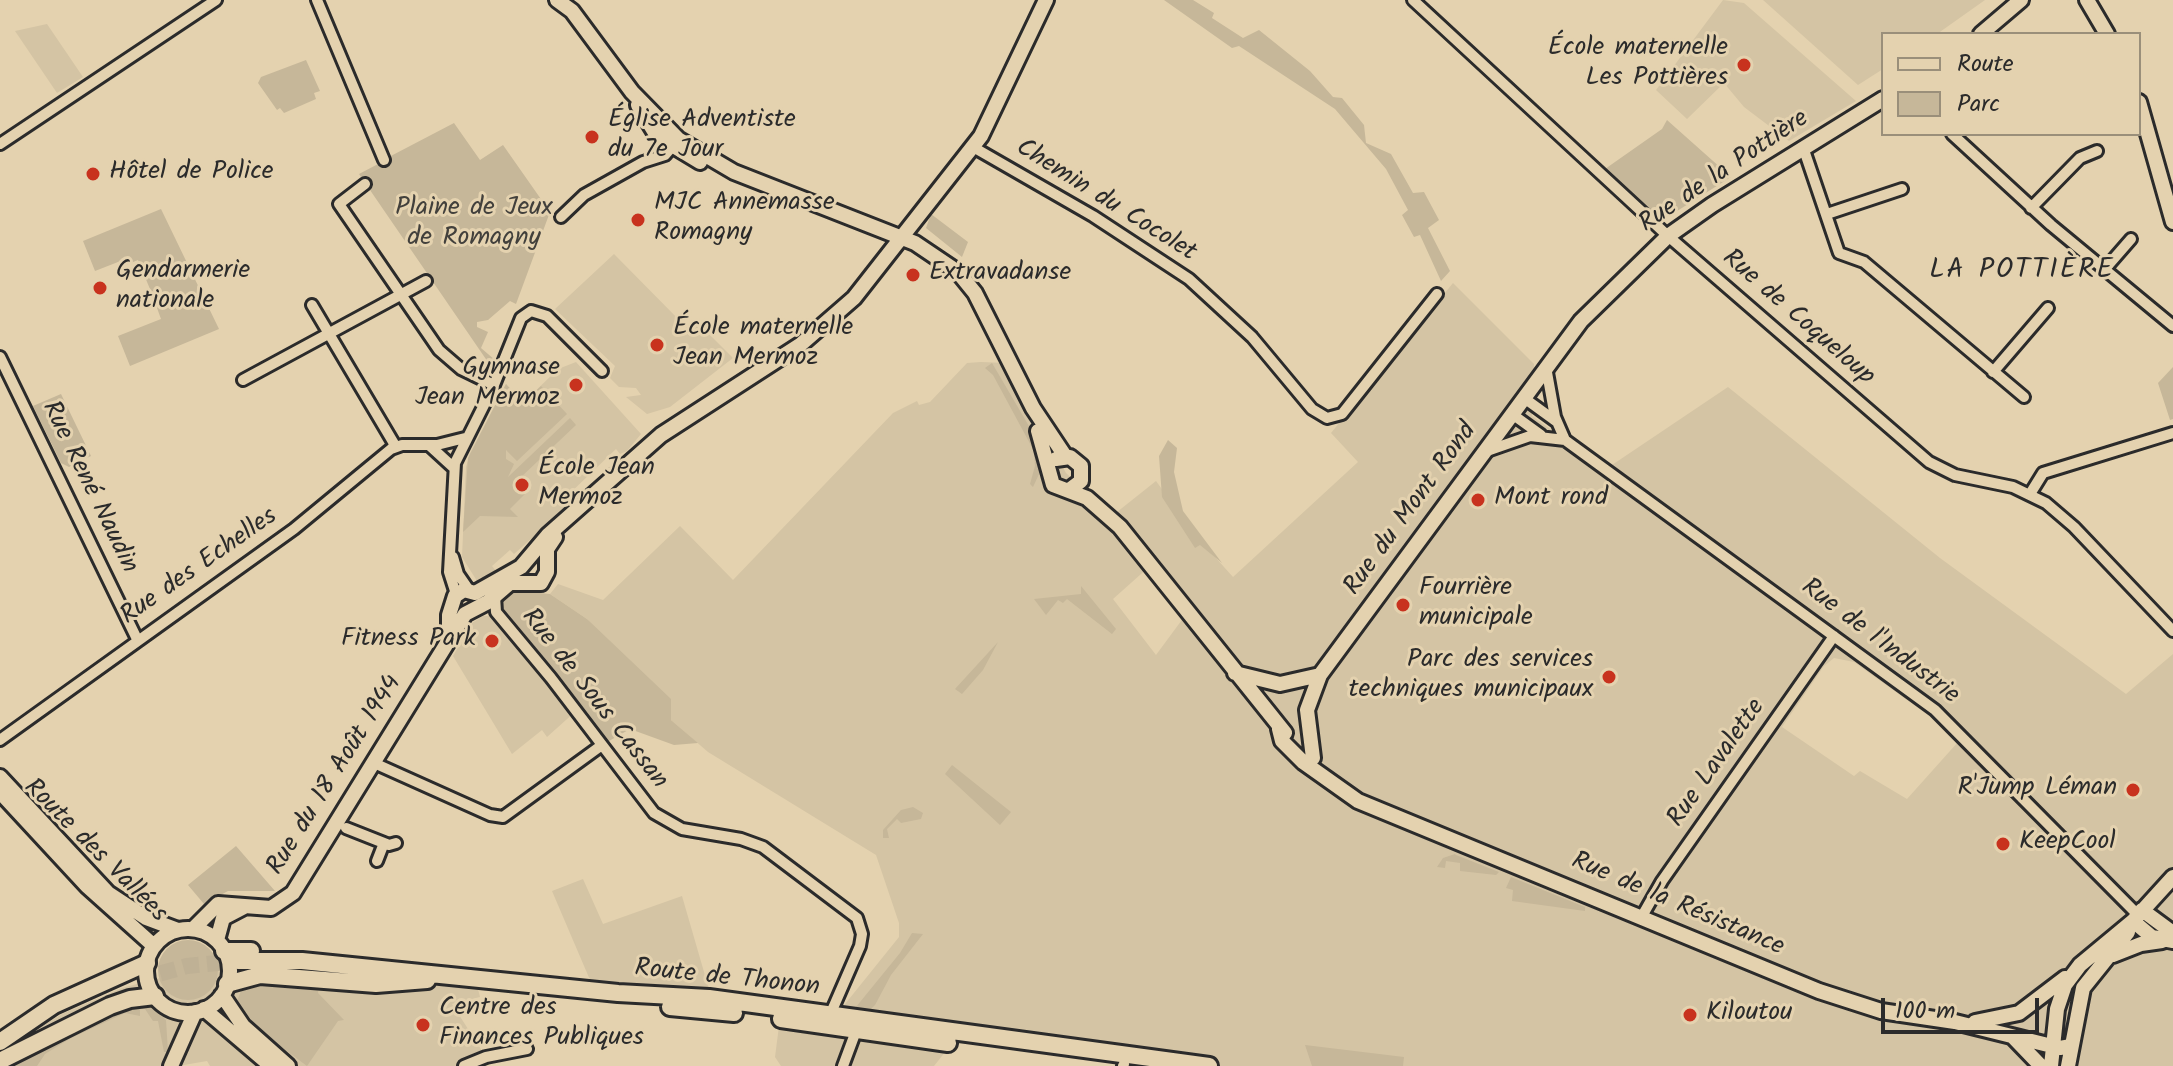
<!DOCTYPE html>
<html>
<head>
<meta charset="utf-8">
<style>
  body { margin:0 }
  #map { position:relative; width:2173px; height:1066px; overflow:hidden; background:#e4d2af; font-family:Kalam,sans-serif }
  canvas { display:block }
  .legend { position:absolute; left:1881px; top:32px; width:260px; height:104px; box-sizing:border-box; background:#e4d2af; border:2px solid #9a8f7a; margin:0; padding:10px 14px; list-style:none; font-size:24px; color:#2b2b2b }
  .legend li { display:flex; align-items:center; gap:16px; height:40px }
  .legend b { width:40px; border:2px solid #9a8f7a }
  .scale { position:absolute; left:1881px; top:998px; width:158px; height:36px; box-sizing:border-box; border:4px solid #2b2b2b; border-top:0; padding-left:10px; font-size:24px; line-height:28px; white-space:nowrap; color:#2b2b2b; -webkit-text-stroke:6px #e4d2af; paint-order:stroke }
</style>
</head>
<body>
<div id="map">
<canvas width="2173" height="1066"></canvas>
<ul class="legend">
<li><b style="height:10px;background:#e4d2af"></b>Route</li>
<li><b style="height:22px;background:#c6b799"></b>Parc</li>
</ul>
<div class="scale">100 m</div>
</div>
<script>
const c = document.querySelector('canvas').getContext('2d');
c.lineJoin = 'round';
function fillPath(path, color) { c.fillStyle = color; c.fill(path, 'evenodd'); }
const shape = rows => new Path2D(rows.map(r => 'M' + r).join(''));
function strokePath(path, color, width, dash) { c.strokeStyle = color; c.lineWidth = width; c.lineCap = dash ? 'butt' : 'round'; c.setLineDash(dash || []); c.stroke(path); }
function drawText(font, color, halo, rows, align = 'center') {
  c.font = font + ' Kalam,sans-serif'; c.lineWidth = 6; c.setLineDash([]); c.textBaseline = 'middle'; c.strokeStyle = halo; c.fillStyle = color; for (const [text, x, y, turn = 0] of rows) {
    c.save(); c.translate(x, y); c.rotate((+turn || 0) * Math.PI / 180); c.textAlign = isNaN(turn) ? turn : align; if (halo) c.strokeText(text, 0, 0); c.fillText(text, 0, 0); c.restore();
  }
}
fillPath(shape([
  [1723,0,1744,3,1856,101,1789,141,1744,107,1724,83,1687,119,1656,90],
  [1763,0,1985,0,1937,34,1883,34,1883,69,1858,85],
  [47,24,83,77,57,93,15,31],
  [614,254,686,327,699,324,733,358,670,407,647,414,626,397,641,395,636,388,619,387,610,378,615,366,555,309],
  [1453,283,1534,364,1532,416,1606,469,1728,387,1940,558,2126,694,2173,654,2173,1066,1127,1066,1127,1060,957,1037,934,1066,781,1066,775,1057,779,1026,833,1019,899,937,899,923,876,855,708,752,671,720,587,619,550,594,558,584,603,600,680,526,733,580,893,413,917,401,919,405,930,402,967,363,981,362,1006,363,1066,473,1112,516,1156,481,1197,537,1233,577,1358,462,1331,433],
  [1150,566,1187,613,1156,655,1113,599],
  [1834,658,1854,662,1935,720,1958,742,1907,799,1860,771,1854,776,1782,727,1824,666],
  [576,362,641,434,627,451,620,454,616,449,565,498,569,502,565,509,514,554,510,550,492,566,496,571,485,581,481,577,477,581,462,557,466,467,470,453,506,384,523,403,558,369],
  [483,616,500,616,576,711,547,737,542,730,512,754,453,656,472,623],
  [583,879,603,924,682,896,713,1003,596,994,552,891],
  [239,964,476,981,480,997,452,1004,486,1057,464,1066,210,1066,207,1061,178,1066,0,1066,0,1052,62,1014,122,988,186,971]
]), '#d4c4a4');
fillPath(shape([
  [1164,0,1193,0,1214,13,1212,18,1243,38,1259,30,1310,71,1333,97,1342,98,1364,125,1366,143,1391,154,1413,193,1424,192,1439,220,1428,228,1450,271,1441,281,1420,235,1414,237,1402,215,1408,210,1386,169,1335,109,1239,46,1232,48],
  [306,60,320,91,314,93,316,99,284,113,280,108,277,110,258,83,261,77],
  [1667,120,1731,177,1666,218,1651,211,1605,169,1662,129],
  [454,123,480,160,503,145,550,212,516,304,510,301,488,320,477,322,477,327,488,332,481,348,495,360,492,368,359,174,380,163,384,164,387,158],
  [161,209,219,329,130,366,118,336,161,319,152,294,138,260,121,267,118,262,95,271,83,241],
  [931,214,968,242,962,257,926,228],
  [992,363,1033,433,1041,458,1040,472,1033,487,1030,484,1035,466,1034,451,993,375,985,368],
  [2173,367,2173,419,2170,420,2158,383],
  [506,384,523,403,541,386,567,414,517,461,506,450,506,459,514,464,508,477,570,418,576,425,520,478,526,479,526,493,510,509,518,517,480,516,463,532,468,458],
  [61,394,91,456,69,467,61,463,33,406],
  [1168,440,1177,448,1174,472,1183,511,1222,563,1200,545,1195,548,1162,497,1159,456],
  [1081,586,1116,629,1112,634,1067,599,1063,603,1058,600,1046,615,1034,599,1081,594],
  [519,591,550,594,587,619,671,699,671,720,698,743,674,745,630,729,602,745,500,616,503,600,509,592],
  [998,642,983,670,962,694,955,689],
  [952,765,1011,812,1000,825,945,774],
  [913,807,923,813,921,819,901,823,897,819,887,829,889,838,883,838,883,830,901,810],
  [236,846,275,891,228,891,204,904,188,885],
  [1455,854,1456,855,1499,872,1496,875,1460,871,1460,863,1446,861,1445,868,1437,867,1443,858],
  [1511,877,1585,907,1585,911,1512,901,1513,890,1506,888],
  [912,933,923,934,891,975,875,1005,871,1009,856,1007,900,953],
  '158 970a30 30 0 1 1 60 0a30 30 0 1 1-60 0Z',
  [253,983,319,985,318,993,344,1020,338,1021,307,1066,260,1031,237,1001,243,986],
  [146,1003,166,1020,168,1052,164,1052,158,1021,153,1021,145,1009,140,1009,140,1016,125,1013,71,1038,45,1054,37,1066,11,1066,125,1007],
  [1305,1045,1404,1057,1403,1066,1312,1066]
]), '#c6b799');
strokePath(shape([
  [137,980,187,966,238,961]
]), '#bfb195', 16, [16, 8]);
const street = shape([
  [317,0,384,160],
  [1413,0,1668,236,1929,462,1955,475,2013,487,2046,503,2074,527,2173,631],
  [1952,134,2051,225,2173,326],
  [0,144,216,0],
  [973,147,1093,216,1189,279,1252,337,1312,409,1327,418,1342,414,1437,294],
  [1803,147,1839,253,1864,262,2024,397],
  [365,184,339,204,439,350,461,369,494,385],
  [2031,208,2080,158,2097,151],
  [1827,214,1902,189],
  [561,217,584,195,643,162,665,155,677,141],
  [2104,270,2131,239],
  [312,305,396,447],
  [0,357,137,639],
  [1546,367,1555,417,1565,440],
  [1993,372,2048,308],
  [243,380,426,281],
  [1524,398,1557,422],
  [1512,414,1541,435],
  [430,446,454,468],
  [1487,451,1530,436,1565,440,1935,710,2138,915],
  [2030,494,2043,473,2173,433],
  [453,557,458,574,469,590],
  [456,594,449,572,455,463,494,385,521,318,531,311,547,316,602,371],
  [495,596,496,612,551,678,654,813,682,829,741,839,763,847,857,918,862,934,860,946,830,1015],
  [0,740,294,529,391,449,402,445,437,445,465,438],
  [374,763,490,815,503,817,602,745],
  [346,828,389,845,396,843],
  [377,861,384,843],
  [1641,918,1662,881,1834,636],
  [464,1066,486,1057,527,1049],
  [843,1066,856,1031],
  [1123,1066,1124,1064]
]);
const secondary = shape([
  [557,0,572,11,632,92,678,139,734,172,915,243,958,272,975,293,1033,408,1065,456],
  [2087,0,2107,34],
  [1981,34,2021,0],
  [2139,102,2173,222],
  [638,105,657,136,700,162],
  [1038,431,1053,485,1087,498,1120,527,1285,733],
  [1056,459,1070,457,1081,466,1081,481,1069,490],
  [475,593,521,567,548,535,661,435,800,345,854,298,981,136,1046,0],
  [465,614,488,602,510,583,541,583,547,572,547,549,555,537],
  [449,639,449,615,455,596,464,590,475,593],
  [1235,673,1280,684,1320,675],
  [1279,729,1282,741,1303,762,1358,801,1819,991,1881,1011,1955,1022,2060,1048,2071,1046],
  [1313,758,1307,710,1320,675,1581,321,1668,236,1712,205,1883,99],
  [0,777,108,893,146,918,178,930],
  [0,792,87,886,154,946],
  [2142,910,2173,933],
  [2133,921,2152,937,2173,941],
  [193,929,218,904,271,908,293,893,465,614],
  '146 971a42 42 0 1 1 84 0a42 42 0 1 1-84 0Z',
  [217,940,223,918,244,907],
  [2113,955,2141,944,2162,941],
  [222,995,243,1026,288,1066],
  [204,1009,271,1066],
  [1975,1022,2019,1013,2065,978],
  [2014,1038,2041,1066],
  [171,1066,195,1012],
  [2051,1066,2057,1009,2065,985,2080,965,2133,921,2173,877],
  [2068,1066,2083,988,2128,932]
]);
const primary = shape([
  [224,951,251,951],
  [238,961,302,961,618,993,709,998,1209,1066],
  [227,984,260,975,376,984,427,980],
  [670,1007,734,1013],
  [781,1019,948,1043],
  [0,1042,54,1005,147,963],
  [0,1061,110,1006,130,999,155,996]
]);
strokePath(street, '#2b2b2b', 16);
strokePath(secondary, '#2b2b2b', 20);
strokePath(primary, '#2b2b2b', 22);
strokePath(street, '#e4d2af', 10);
strokePath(secondary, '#e4d2af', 14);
strokePath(primary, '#e4d2af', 16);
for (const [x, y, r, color] of [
  [1744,65,8,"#c8321e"],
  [592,137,8,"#c8321e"],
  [93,174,8,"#c8321e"],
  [638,220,8,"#c8321e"],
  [913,275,8,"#c8321e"],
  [100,288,8,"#c8321e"],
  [657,345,8,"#c8321e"],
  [576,385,8,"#c8321e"],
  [522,485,8,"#c8321e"],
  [1478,500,8,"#c8321e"],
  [1403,605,8,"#c8321e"],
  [492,641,8,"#c8321e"],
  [1609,677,8,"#c8321e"],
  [2133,790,8,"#c8321e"],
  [2003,844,8,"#c8321e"],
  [1690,1015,8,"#c8321e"],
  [423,1025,8,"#c8321e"]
]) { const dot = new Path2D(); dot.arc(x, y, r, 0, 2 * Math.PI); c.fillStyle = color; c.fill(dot); strokePath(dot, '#e4d2af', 3); }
drawText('26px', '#2b2b2b', '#e4d2af', [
  ["École maternelle",1728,50,"right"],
  ["Les Pottières",1728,80,"right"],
  ["Église Adventiste",608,122],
  ["du 7e Jour",608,152],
  ["Hôtel de Police",109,174],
  ["MJC Annemasse",654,205],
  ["Romagny",654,235],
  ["Gendarmerie",116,273],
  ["nationale",116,303],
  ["Extravadanse",929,275],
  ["École maternelle",673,330],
  ["Jean Mermoz",673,360],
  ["Gymnase",560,370,"right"],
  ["Jean Mermoz",560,400,"right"],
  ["École Jean",538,470],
  ["Mermoz",538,500],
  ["Mont rond",1494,500],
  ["Fourrière",1419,590],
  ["municipale",1419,620],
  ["Fitness Park",476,641,"right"],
  ["Parc des services",1593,662,"right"],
  ["techniques municipaux",1593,692,"right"],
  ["R'Jump Léman",2117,790,"right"],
  ["KeepCool",2019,844],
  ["Centre des",439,1010],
  ["Finances Publiques",439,1040],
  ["Kiloutou",1706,1015]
], 'left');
drawText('26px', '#2b2b2b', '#e4d2af', [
  ["Rue de la Pottière",1725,173,-34],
  ["Chemin du Cocolet",1105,202,32],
  ["Rue de Coqueloup",1797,319,41],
  ["Rue René Naudin",88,488,64],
  ["Rue du Mont Rond",1412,510,-54],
  ["Rue des Echelles",200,568,-35],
  ["Rue de l'Industrie",1879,643,37],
  ["Rue de Sous Cassan",593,700,52],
  ["Rue Lavalette",1718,764,-55],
  ["Rue du 18 Août 1944",336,776,-58],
  ["Route des Vallées",94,852,45],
  ["Rue de la Résistance",1677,906,23],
  ["Route de Thonon",727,980,6]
]);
drawText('26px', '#42403c', '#e4d2af', [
  ["Plaine de Jeux",474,210],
  ["de Romagny",474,240]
]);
c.letterSpacing = '2px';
drawText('28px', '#2b2b2b', '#e4d2af', [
  ["LA POTTIÈRE",2022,272]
]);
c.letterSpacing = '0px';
</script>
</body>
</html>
